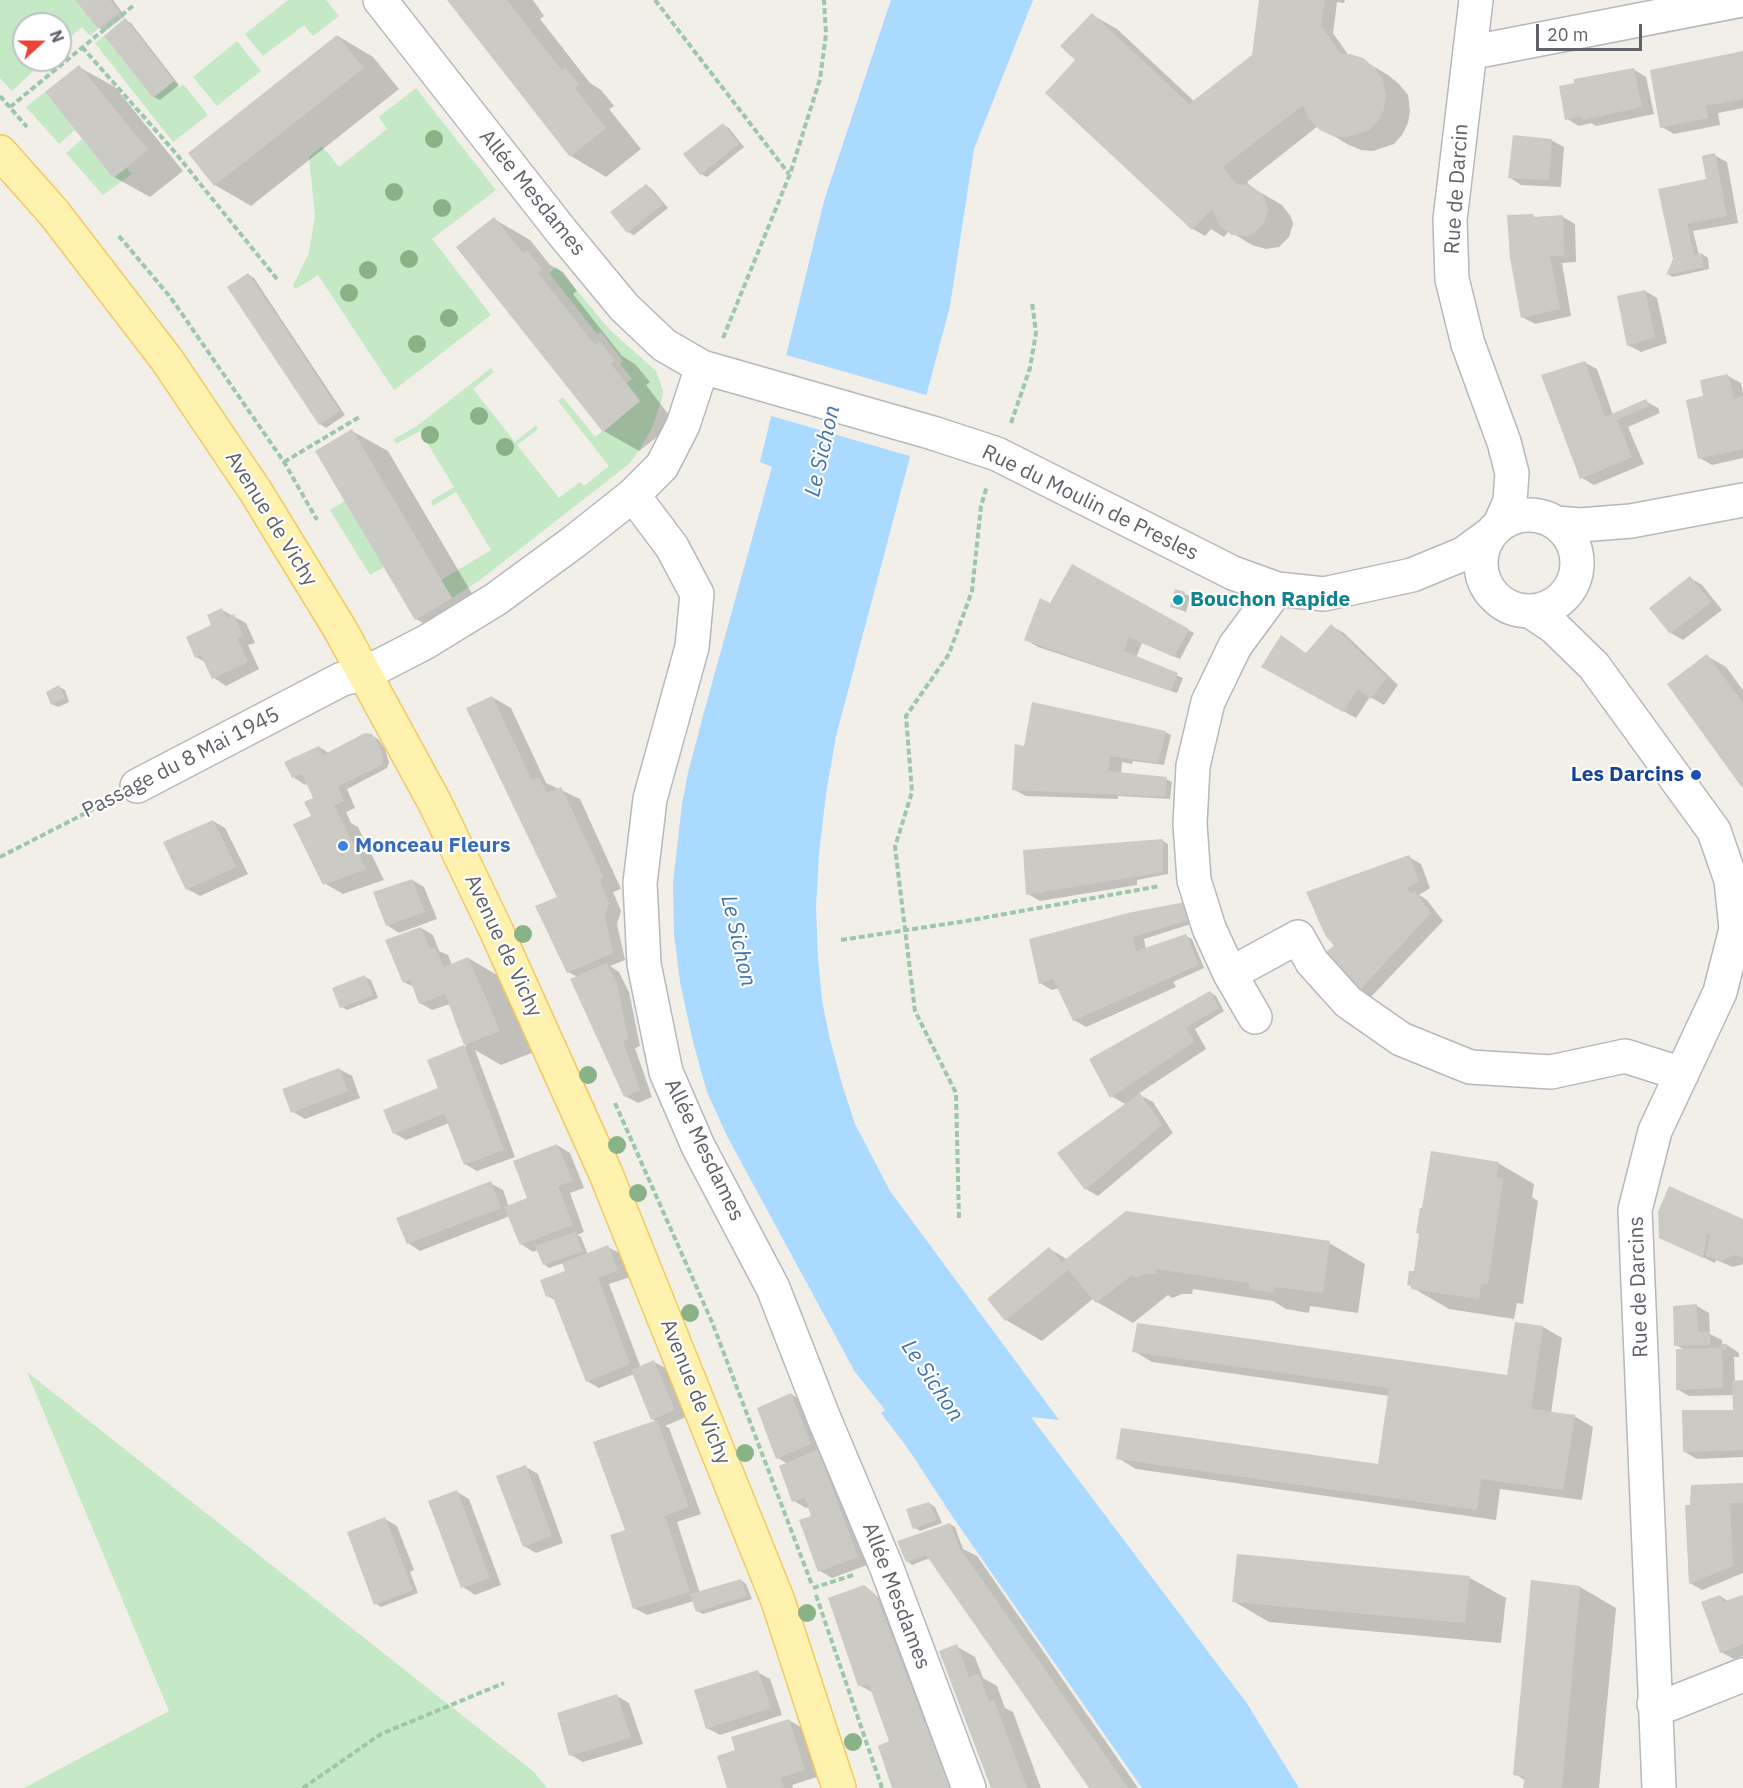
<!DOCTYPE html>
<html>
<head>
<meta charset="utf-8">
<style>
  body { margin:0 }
  #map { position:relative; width:1743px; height:1788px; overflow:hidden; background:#f1efe8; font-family:"IBM Plex Sans",sans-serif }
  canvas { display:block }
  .north { position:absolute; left:12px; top:12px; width:60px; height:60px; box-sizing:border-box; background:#fff; border:2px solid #bfc1c3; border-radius:50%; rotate:69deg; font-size:16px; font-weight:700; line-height:24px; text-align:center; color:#5f6368 }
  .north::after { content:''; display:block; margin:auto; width:21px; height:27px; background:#ea4335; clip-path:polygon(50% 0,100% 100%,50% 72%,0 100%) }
  .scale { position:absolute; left:1536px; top:24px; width:106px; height:27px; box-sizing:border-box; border:3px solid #5f6368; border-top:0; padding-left:8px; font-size:18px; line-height:21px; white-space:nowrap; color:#5f6368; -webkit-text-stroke:4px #fff; paint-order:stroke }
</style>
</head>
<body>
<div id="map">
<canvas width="1743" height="1788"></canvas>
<div class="north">N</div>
<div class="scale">20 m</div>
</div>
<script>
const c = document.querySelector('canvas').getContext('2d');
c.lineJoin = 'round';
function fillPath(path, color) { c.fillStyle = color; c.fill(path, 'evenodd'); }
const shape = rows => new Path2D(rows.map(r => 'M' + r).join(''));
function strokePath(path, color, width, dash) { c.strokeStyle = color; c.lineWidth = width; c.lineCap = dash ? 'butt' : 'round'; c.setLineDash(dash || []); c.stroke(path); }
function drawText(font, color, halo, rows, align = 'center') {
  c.font = font + ' "IBM Plex Sans",sans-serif'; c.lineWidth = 4.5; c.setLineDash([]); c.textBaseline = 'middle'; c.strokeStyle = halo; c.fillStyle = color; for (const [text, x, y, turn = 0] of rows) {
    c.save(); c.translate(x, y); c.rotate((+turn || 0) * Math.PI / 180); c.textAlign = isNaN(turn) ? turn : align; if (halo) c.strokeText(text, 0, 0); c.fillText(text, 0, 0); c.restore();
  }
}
fillPath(shape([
  [0,0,75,0,98,29,90,36,82,27,60,47,60,24,24,24,24,60,45,60,12,91,0,78],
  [288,0,326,0,339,16,313,36,304,25,263,56,245,34],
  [104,36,153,98,174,81,179,87,183,84,208,115,173,142,95,43],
  [237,41,261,71,217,106,193,77],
  [416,88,496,190,432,239,491,315,394,390,318,275,296,289,293,286,309,253,315,216,309,157,322,146,339,167,387,129,379,117],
  [45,92,75,130,59,144,26,107],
  [82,139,113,178,127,168,132,174,103,195,66,153],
  [557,267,610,330,656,371,663,390,662,399,652,428,640,449,629,464,480,580,452,598,441,580,491,550,456,492,433,506,431,501,454,487,420,431,396,444,394,439,417,426,491,368,494,372,473,389,515,442,536,425,538,429,517,445,559,498,580,482,584,486,609,466,558,401,563,397,595,437,640,401,627,383,632,379,620,364,623,361,601,332,597,334,549,273],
  [345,501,384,567,370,575,330,510],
  [27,1372,534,1772,547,1788,24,1788,169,1711]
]), '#c5e8c5');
fillPath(shape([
  [891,0,1033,0,974,149,950,306,836,736,826,794,819,855,816,908,818,958,822,1000,830,1040,842,1084,855,1124,890,1191,1059,1420,1031,1417,1246,1702,1299,1788,1142,1788,952,1516,909,1450,881,1413,885,1410,855,1372,727,1136,707,1092,693,1042,680,982,674,934,673,883,682,804,688,773,704,712,772,467,760,462,824,201]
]), '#aadaff');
fillPath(shape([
  [783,354,929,396,913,457,768,415]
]), '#f1efe8');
fillPath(shape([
  [77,0,113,0,125,16,105,31,99,28],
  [449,0,533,0,544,16,540,19,590,83,601,90,614,106,609,109,641,149,606,177,571,156],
  [1261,0,1345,0,1344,3,1337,2,1333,33,1349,56,1363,60,1388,75,1399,84,1408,95,1410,111,1408,123,1402,135,1394,144,1373,151,1361,150,1347,144,1318,126,1247,182,1251,187,1282,205,1291,217,1293,224,1289,237,1279,247,1266,249,1252,245,1229,231,1224,237,1211,229,1205,236,1193,229,1077,60,1092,15,1117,29,1195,102,1253,55],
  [125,20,131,23,179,85,160,100,154,97,106,36],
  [338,36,373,57,399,89,251,206,215,185,190,153],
  [1743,52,1743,108,1718,113,1720,125,1674,134,1662,127],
  [79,67,115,87,183,171,150,197,114,177],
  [1633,69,1646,77,1654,114,1596,126,1591,123,1579,126,1567,119],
  [723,125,729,128,744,147,707,177,701,174],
  [1551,140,1564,147,1561,187,1521,185,1509,177],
  [1714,155,1727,162,1738,223,1693,231,1699,255,1702,254,1708,258,1709,269,1673,277,1668,274,1674,259,1668,227,1708,180],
  [646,185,652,189,668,208,634,235,628,232],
  [1532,215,1537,218,1563,217,1575,224,1576,262,1562,263,1571,316,1535,324,1522,317],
  [494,219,530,240,550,265,563,272,577,291,573,294,622,356,635,364,650,382,646,385,675,423,639,451,604,431],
  [249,275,254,278,345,415,326,428,320,424],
  [1645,291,1657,298,1667,343,1641,352,1628,345],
  [1584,362,1597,369,1613,415,1645,401,1658,408,1660,413,1628,427,1644,464,1594,485,1582,478],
  [1728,376,1741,383,1743,394,1743,458,1712,465,1700,458,1705,398],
  [352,431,388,451,487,619,452,640,416,619],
  [1073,566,1194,633,1180,659,1142,643,1136,658,1183,678,1177,693,1038,647,1026,640,1051,605],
  [1690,578,1702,585,1722,610,1683,640,1671,633],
  [1176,591,1190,596,1186,612,1172,607],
  [222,610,246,623,255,643,248,645,259,669,226,686,214,678,205,662,196,657],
  [1331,626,1344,633,1398,685,1384,705,1370,697,1356,718,1275,674,1307,654],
  [1707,656,1726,667,1743,690,1743,786],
  [59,687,65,690,69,702,58,707,52,704],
  [492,697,511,708,546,783,580,799,621,889,613,892,621,911,617,924,625,960,610,966,619,972,629,992,640,1046,635,1048,652,1097,638,1103,625,1096,578,977,568,972,559,898],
  [1165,732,1171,735,1164,765,1133,761,1132,764,1122,762,1121,774,1166,779,1172,782,1170,799,1118,796,1118,799,1026,796,1013,789,1025,747],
  [372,736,378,739,385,749,389,762,387,768,347,789,355,808,346,812,351,823,358,827,384,880,343,894,324,883,313,817,315,798,308,783,305,785,293,777,319,747,329,753],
  [213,821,225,828,248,874,200,896,187,889],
  [1163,841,1168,844,1168,874,1137,880,1137,885,1040,901,1028,894],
  [1409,857,1421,864,1430,888,1419,895,1427,900,1443,921,1369,999,1357,992],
  [412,880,424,887,437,919,399,933,387,925],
  [1184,903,1194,923,1144,939,1146,949,1186,936,1192,939,1204,968,1173,982,1176,987,1086,1027,1074,1020,1059,988,1052,990,1040,983],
  [421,928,433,935,439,951,448,955,452,965,468,958,504,979,534,1052,501,1065,475,1050,515,1157,477,1171,465,1164,449,1123,406,1140,394,1133,440,1089,429,1061,466,1046,450,1004,432,1010,420,1003,414,987,404,982],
  [365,977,371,980,378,998,347,1010,342,1007],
  [1210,992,1216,996,1224,1011,1195,1029,1206,1049,1138,1094,1153,1102,1173,1133,1098,1196,1086,1189,1127,1105,1111,1096],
  [339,1069,352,1076,360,1098,305,1119,293,1112],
  [557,1145,570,1153,584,1188,570,1193,584,1232,577,1235,581,1237,588,1255,608,1247,621,1254,630,1277,609,1284,641,1368,654,1362,667,1369,686,1417,665,1426,669,1428,701,1514,677,1522,700,1593,741,1580,746,1584,752,1599,703,1614,697,1611,694,1601,647,1615,634,1608,627,1531,656,1421,652,1419,634,1374,599,1388,587,1381,556,1301,548,1296,567,1272,563,1263,549,1268,544,1264,538,1250,533,1252,521,1244,510,1216,420,1251,408,1243,490,1183,503,1190,509,1207,529,1199],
  [1498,1163,1534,1184,1532,1197,1538,1201,1523,1304,1517,1303,1514,1319,1449,1309,1413,1288,1415,1273],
  [1743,1221,1743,1264,1733,1267,1716,1260,1715,1263,1671,1242],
  [1329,1243,1365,1264,1358,1313,1310,1306,1309,1313,1286,1309,1273,1301,1193,1289,1192,1294,1182,1294,1172,1298,1168,1295,1133,1323,1097,1302,1094,1298,1042,1341,1006,1320,1050,1249,1068,1260],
  [1697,1306,1709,1313,1710,1334,1722,1340,1722,1346,1727,1345,1739,1353,1739,1357,1734,1357,1735,1383,1743,1382,1743,1457,1697,1459,1685,1452,1734,1412,1734,1395,1689,1396,1677,1389,1685,1350,1676,1345],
  [1543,1327,1562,1338,1551,1413,1574,1416,1593,1427,1582,1500,1500,1489,1496,1520,1136,1469,1118,1458,1379,1466,1389,1396,1152,1362,1134,1351,1508,1377],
  [791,1394,803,1402,870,1564,832,1578,820,1571,813,1517,809,1507,806,1508,794,1501,788,1464,778,1458],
  [526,1467,538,1474,563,1543,536,1553,524,1546],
  [1743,1485,1743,1573,1702,1590,1690,1583,1687,1506],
  [457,1492,469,1499,501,1585,475,1595,463,1587],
  [929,1503,935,1507,942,1523,920,1531,915,1528],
  [385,1519,397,1526,414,1570,410,1572,418,1593,381,1607,376,1604],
  [950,1524,955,1527,963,1549,977,1556,1138,1788,1091,1788,930,1558,912,1565,907,1561],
  [1238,1555,1470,1578,1506,1598,1501,1643,1269,1622,1233,1601],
  [864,1587,888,1604,958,1788,893,1788,891,1742,872,1692,859,1685],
  [1580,1587,1616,1608,1599,1788,1525,1788,1526,1781,1515,1774],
  [1720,1596,1728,1601,1743,1597,1743,1656,1734,1659,1721,1652],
  [956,1646,975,1657,983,1678,997,1686,1005,1708,1013,1712,1041,1788,993,1788],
  [757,1672,770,1679,782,1715,720,1735,707,1728],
  [617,1696,629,1703,643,1744,583,1762,571,1755],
  [789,1720,802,1728,817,1777,792,1785,793,1788,729,1788,737,1751]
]), '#0003');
fillPath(shape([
  [75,0,110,0,120,12,98,29],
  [447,0,507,0,562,71,565,67,579,85,575,88,606,128,570,157],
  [1259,0,1325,0,1321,25,1341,54,1350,54,1363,58,1375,68,1383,80,1386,96,1384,109,1378,121,1369,130,1347,137,1335,137,1320,130,1308,118,1303,105,1223,167,1236,184,1250,185,1263,195,1268,209,1264,223,1254,233,1247,236,1232,235,1220,226,1212,209,1192,230,1045,93,1075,60,1060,46,1092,13,1189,104,1252,55],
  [125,18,174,81,153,98,104,36],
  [337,35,364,68,214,186,188,153],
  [1743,51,1743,99,1706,106,1708,118,1660,128,1650,70],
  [79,65,148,150,113,178,45,92],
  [1634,68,1642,107,1582,120,1581,116,1565,120,1559,86,1574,83,1574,79],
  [723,123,739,144,700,175,683,154],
  [1513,135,1552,139,1549,180,1508,178],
  [1715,153,1727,216,1687,224,1694,255,1702,253,1704,267,1666,275,1673,259,1658,189,1706,179,1702,156],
  [646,184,663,204,627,233,610,212],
  [1533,214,1534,217,1563,215,1564,256,1550,256,1560,309,1521,318,1510,258,1507,215],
  [494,217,523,253,527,250,542,270,538,273,595,345,600,341,615,361,611,364,640,401,603,432,456,247],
  [248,273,340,411,319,425,227,287],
  [1645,290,1655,337,1627,346,1617,296],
  [1585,361,1605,417,1646,399,1649,406,1617,420,1632,457,1580,479,1541,375],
  [1728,374,1734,398,1743,396,1743,449,1698,459,1686,400,1703,396,1700,380],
  [352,429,452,598,415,620,315,451],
  [1072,564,1189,629,1174,657,1129,637,1124,651,1178,673,1171,691,1024,640,1040,598,1050,603],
  [1690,576,1711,602,1670,634,1649,608],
  [1175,589,1185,592,1181,610,1170,607],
  [222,608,226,618,234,614,243,636,237,638,248,662,212,679,201,655,195,658,186,637,211,625,207,615],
  [1331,624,1387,677,1371,699,1358,689,1343,712,1261,667,1281,635,1306,653],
  [1707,654,1743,703,1743,789,1667,684],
  [59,685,65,698,51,705,46,692],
  [492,696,532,780,539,777,547,793,561,787,604,878,600,880,609,903,605,916,613,953,567,973,535,906,557,897,466,708],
  [1032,702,1166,731,1158,763,1110,756,1108,771,1167,777,1165,797,1012,790,1015,744,1024,746],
  [365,733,372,734,379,744,383,758,382,765,338,787,344,801,334,805,366,869,323,885,293,824,311,816,304,802,313,798,302,774,292,778,284,762,319,746,323,755],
  [213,820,236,867,186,890,163,842],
  [1163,839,1163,872,1026,895,1023,850],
  [1409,855,1419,881,1407,888,1411,894,1415,891,1431,913,1356,994,1322,955,1334,946,1325,935,1306,892],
  [412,879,425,912,386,926,373,892],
  [1185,902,1189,920,1133,937,1136,951,1186,934,1199,965,1073,1021,1053,979,1039,984,1029,939,1128,913],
  [421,927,430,949,435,947,444,967,468,957,500,1031,464,1045,445,994,419,1004,410,980,403,983,385,940],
  [607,963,617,984,628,1039,623,1041,640,1090,624,1097,570,979],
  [365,975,373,995,340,1008,332,988],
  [1210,991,1219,1008,1186,1028,1194,1042,1110,1098,1089,1059],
  [464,1045,504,1150,464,1165,444,1114,393,1134,383,1110,438,1088,427,1060],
  [339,1068,348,1091,291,1113,282,1089],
  [1140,1093,1162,1125,1085,1190,1057,1153],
  [557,1144,573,1181,558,1186,573,1225,520,1245,504,1207,527,1198,513,1161],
  [1431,1151,1499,1162,1496,1177,1503,1179,1488,1284,1481,1284,1479,1299,1411,1289,1411,1286,1407,1285,1409,1271,1414,1271,1419,1234,1416,1233,1420,1208,1422,1208],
  [491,1181,501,1208,407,1244,396,1218],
  [1669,1186,1743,1219,1743,1258,1735,1255,1720,1261,1706,1256,1710,1235,1707,1234,1703,1258,1659,1238,1658,1212],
  [1126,1211,1330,1241,1323,1293,1275,1287,1273,1293,1249,1289,1249,1283,1157,1269,1156,1274,1146,1274,1135,1278,1132,1275,1096,1303,1068,1270,1005,1321,987,1299,1049,1247,1062,1262],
  [575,1232,583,1251,543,1265,535,1246],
  [608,1245,618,1270,598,1278,630,1364,586,1382,552,1295,546,1297,540,1280,565,1271,562,1263],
  [1697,1304,1698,1332,1710,1332,1710,1345,1674,1346,1673,1306],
  [1515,1322,1543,1326,1531,1409,1575,1415,1563,1490,1481,1479,1477,1510,1116,1459,1121,1428,1378,1464,1389,1388,1132,1352,1137,1323,1507,1375],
  [1721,1344,1727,1344,1727,1350,1722,1350,1723,1388,1676,1390,1676,1349,1721,1348],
  [654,1360,675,1410,651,1420,631,1370],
  [1743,1380,1743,1450,1683,1452,1682,1410,1733,1410,1732,1381],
  [791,1393,811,1444,776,1459,757,1408],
  [657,1420,689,1507,665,1516,690,1592,633,1609,610,1535,625,1530,593,1442],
  [818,1449,858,1557,818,1572,799,1520,811,1516,805,1498,792,1502,779,1466],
  [526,1465,552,1536,523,1547,496,1476],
  [1743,1483,1743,1503,1730,1503,1733,1566,1689,1584,1685,1505,1690,1505,1691,1485],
  [457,1490,490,1578,461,1588,428,1501],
  [929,1502,937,1520,913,1529,906,1509],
  [385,1517,413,1590,374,1605,347,1532],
  [950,1523,959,1547,1128,1788,1089,1788,926,1555,906,1562,897,1541],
  [1237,1554,1470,1576,1465,1623,1232,1602],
  [741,1579,747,1596,696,1612,690,1594],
  [1531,1580,1580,1586,1562,1788,1523,1788,1525,1777,1513,1775],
  [864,1585,876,1595,950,1788,892,1788,878,1746,889,1741,869,1685,858,1686,828,1598],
  [1720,1595,1723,1602,1742,1595,1743,1596,1743,1644,1720,1653,1701,1602],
  [957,1644,969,1677,979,1674,989,1702,994,1700,1027,1788,991,1788,939,1651],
  [758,1670,771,1708,706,1729,694,1690],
  [617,1694,631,1738,569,1756,557,1713],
  [789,1719,805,1770,780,1778,784,1788,727,1788,717,1756,735,1750,731,1737]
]), '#cccac5');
const minor = shape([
  [380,0,562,232,624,307,664,345,702,367,933,433,997,454,1233,573,1277,589,1324,594,1412,575,1463,554,1489,535],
  [1476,0,1450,220,1452,279,1468,344,1504,442,1512,473,1510,501,1500,524],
  [1470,48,1484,50,1742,0],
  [633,495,672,547,697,594,692,647,650,799,640,883,644,964,666,1072,698,1146,773,1288,823,1416,886,1566,969,1788],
  '1481 563a48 48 0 1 1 96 0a48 48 0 1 1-96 0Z',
  [1556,523,1580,525,1631,521,1743,500],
  [1530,611,1554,627,1594,666,1714,831,1731,880,1736,929,1720,992,1655,1131,1635,1210,1659,1788],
  [137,786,342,679,364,674,426,642,496,599,575,541,633,495,662,466,683,425,702,367],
  [1230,974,1298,937,1312,962,1348,1002,1401,1039,1470,1067,1551,1072,1625,1056,1682,1074],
  [1255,1017,1230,974,1209,928,1194,880,1190,824,1193,766,1208,702,1235,646,1277,589],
  [1654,1704,1670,1704,1743,1675]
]);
const major = shape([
  [0,152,54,213,167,360,256,492,340,629,435,803,495,928,606,1174,778,1601,839,1788]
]);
strokePath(minor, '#b5b8bc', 36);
strokePath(major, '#f2c960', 36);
strokePath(shape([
  [655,0,789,174],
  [82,47,173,150,277,279],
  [0,96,27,127],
  [10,107,134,5],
  [119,236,171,298,284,462,317,520],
  [723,338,790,174,820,79,826,34,824,0],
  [1011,423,1030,368,1036,333,1032,302],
  [284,462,361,416],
  [0,857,109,801],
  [841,940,966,921,1160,886],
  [615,1103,712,1322,812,1585],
  [959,1218,956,1093,915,1011,895,847,912,792,906,716,949,654,972,591,981,506,987,486],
  [813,1588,853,1575],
  [816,1595,882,1788],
  [303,1788,381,1734,504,1683]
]), '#9cc7a9', 4, [6, 3]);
strokePath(minor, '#fff', 33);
strokePath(major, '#fff2af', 33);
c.fillStyle = '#89b387';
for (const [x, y] of [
  [434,139],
  [394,192],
  [442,208],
  [409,259],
  [368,270],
  [349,293],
  [449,318],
  [417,344],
  [479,416],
  [430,435],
  [505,447],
  [523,934],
  [588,1075],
  [617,1145],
  [638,1193],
  [690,1313],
  [745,1453],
  [807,1613],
  [853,1742]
]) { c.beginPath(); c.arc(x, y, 9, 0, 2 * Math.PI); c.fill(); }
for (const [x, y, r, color] of [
  [1178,600,6,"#0f9aa8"],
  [1696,775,6,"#1a4fb4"],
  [343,846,6,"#3f7fe0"]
]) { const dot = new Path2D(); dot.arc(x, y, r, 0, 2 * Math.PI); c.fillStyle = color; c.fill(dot); strokePath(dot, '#fff', 2); }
drawText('21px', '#5f6368', '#fff', [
  ["Rue de Darcin",1457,189,-86],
  ["Allée Mesdames",532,193,51],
  ["Rue du Moulin de Presles",1090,503,26],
  ["Avenue de Vichy",271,519,58],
  ["Passage du 8 Mai 1945",181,763,-27],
  ["Avenue de Vichy",503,946,65],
  ["Allée Mesdames",704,1150,64],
  ["Rue de Darcins",1639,1287,-92],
  ["Avenue de Vichy",695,1392,68],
  ["Allée Mesdames",896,1596,69]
]);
drawText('bold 21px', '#0d838f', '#fff', [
  ["Bouchon Rapide",1190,600]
], 'left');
drawText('bold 21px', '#164399', '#fff', [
  ["Les Darcins",1684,775]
], 'right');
drawText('bold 21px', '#366cbe', '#fff', [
  ["Monceau Fleurs",355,846]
], 'left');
drawText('italic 22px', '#4174aa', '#fff', [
  ["Le Sichon",823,451,-77],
  ["Le Sichon",738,941,77],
  ["Le Sichon",932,1381,56]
]);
</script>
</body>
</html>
